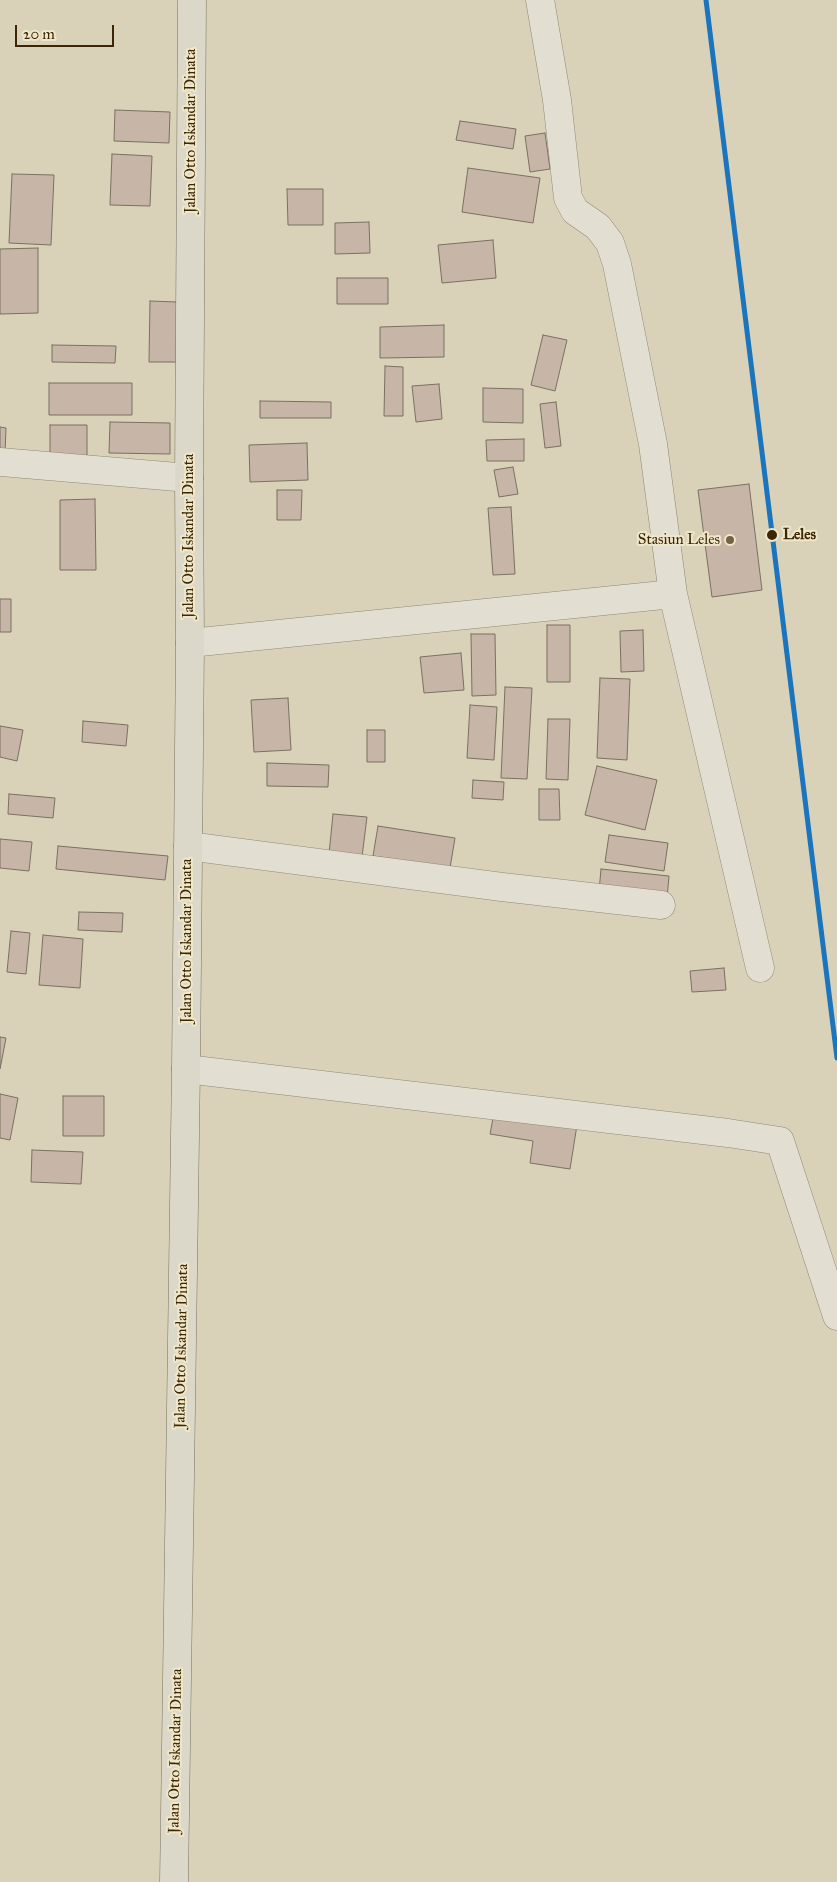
<!DOCTYPE html>
<html>
<head>
<meta charset="utf-8">
<style>
  body { margin:0 }
  #map { position:relative; width:837px; height:1882px; overflow:hidden; background:#d9d2b9; font-family:"IM FELL Great Primer",serif }
  canvas { display:block }
  .scale { position:absolute; left:15px; top:25px; width:99px; height:22px; box-sizing:border-box; border:2px solid #3c2604; border-top:0; padding-left:6px; font-size:15px; line-height:18px; white-space:nowrap; color:#3c2604; -webkit-text-stroke:4px #efe7c9; paint-order:stroke }
</style>
</head>
<body>
<div id="map">
<canvas width="837" height="1882"></canvas>
<div class="scale">20 m</div>
</div>
<script>
const c = document.querySelector('canvas').getContext('2d');
c.lineJoin = 'round';
function fillPath(path, color) { c.fillStyle = color; c.fill(path, 'evenodd'); }
const shape = rows => new Path2D(rows.map(r => 'M' + r).join(''));
function strokePath(path, color, width, dash) { c.strokeStyle = color; c.lineWidth = width; c.lineCap = dash ? 'butt' : 'round'; c.setLineDash(dash || []); c.stroke(path); }
function drawText(font, color, halo, rows, align = 'center') {
  c.font = font + ' "IM FELL Great Primer",serif'; c.lineWidth = 4; c.setLineDash([]); c.textBaseline = 'middle'; c.strokeStyle = halo; c.fillStyle = color; for (const [text, x, y, turn = 0] of rows) {
    c.save(); c.translate(x, y); c.rotate((+turn || 0) * Math.PI / 180); c.textAlign = isNaN(turn) ? turn : align; if (halo) c.strokeText(text, 0, 0); c.fillText(text, 0, 0); c.restore();
  }
}
const building = shape([
  [115,110,170,112,169,143,114,141,115,110],
  [460,121,516,129,513,149,456,140,460,121],
  [545,133,550,169,530,172,525,136,545,133],
  [112,154,152,156,150,206,110,205,112,154],
  [468,168,540,178,533,223,462,212,468,168],
  [12,174,54,175,51,245,9,243,12,174],
  [287,189,323,189,323,225,288,225,287,189],
  [369,222,370,253,335,254,335,223,369,222],
  [493,240,496,278,442,283,438,245,493,240],
  [38,248,38,313,0,314,0,249,38,248],
  [337,278,388,278,388,304,337,304,337,278],
  [150,301,177,302,176,362,149,362,150,301],
  [444,325,444,357,380,358,380,327,444,325],
  [543,335,567,340,555,391,531,385,543,335],
  [52,345,116,346,115,363,52,362,52,345],
  [385,366,403,367,403,416,384,416,385,366],
  [49,383,132,383,132,415,49,415,49,383],
  [439,384,442,419,416,422,412,386,439,384],
  [483,388,523,389,523,423,483,422,483,388],
  [260,401,331,402,331,418,260,418,260,401],
  [556,402,561,446,545,448,540,404,556,402],
  [110,422,170,423,170,454,109,453,110,422],
  [50,425,87,425,87,458,50,458,50,425],
  [0,427,6,428,5,454,0,454,0,427],
  [524,439,524,461,487,461,486,440,524,439],
  [307,443,308,480,250,482,249,445,307,443],
  [513,467,518,494,499,497,494,470,513,467],
  [749,484,762,590,712,597,698,490,749,484],
  [277,490,302,490,301,520,277,520,277,490],
  [95,499,96,570,60,570,60,500,95,499],
  [511,507,515,574,493,575,488,508,511,507],
  [0,599,11,599,11,632,0,632,0,599],
  [547,625,570,625,570,682,547,682,547,625],
  [643,630,644,671,621,672,620,631,643,630],
  [471,634,495,634,496,695,472,696,471,634],
  [461,653,464,690,424,693,420,657,461,653],
  [600,678,630,679,627,760,597,758,600,678],
  [505,687,532,688,527,779,501,778,505,687],
  [288,698,291,750,254,752,251,700,288,698],
  [470,705,497,707,494,760,467,758,470,705],
  [548,719,570,719,568,780,546,779,548,719],
  [83,721,128,725,126,746,82,742,83,721],
  [0,726,23,730,17,761,0,757,0,726],
  [367,730,385,730,385,762,367,762,367,730],
  [267,763,329,765,328,787,267,786,267,763],
  [597,766,657,780,645,830,585,815,597,766],
  [473,780,504,782,503,800,472,798,473,780],
  [539,789,559,789,560,820,539,820,539,789],
  [9,794,55,798,53,818,8,814,9,794],
  [333,814,367,817,362,857,329,854,333,814],
  [378,826,455,838,450,868,373,856,378,826],
  [609,835,668,843,664,871,605,862,609,835],
  [0,839,32,842,29,871,0,868,0,839],
  [58,846,168,856,165,880,56,869,58,846],
  [601,869,669,876,667,899,599,892,601,869],
  [79,912,123,913,122,932,78,930,79,912],
  [11,931,30,933,26,974,7,972,11,931],
  [43,935,83,939,80,988,39,985,43,935],
  [724,968,726,990,692,992,690,971,724,968],
  [0,1037,6,1038,0,1069,0,1037],
  [0,1094,18,1098,10,1140,0,1138,0,1094],
  [63,1096,104,1096,104,1136,63,1136,63,1096],
  [494,1113,577,1125,570,1169,530,1163,533,1141,490,1134,494,1113],
  [32,1150,83,1152,81,1184,31,1182,32,1150]
]);
fillPath(building, '#c7b5a7');
strokePath(building, '#79715f', 1);
const minor = shape([
  [540,0,557,100,568,198,575,211,598,227,610,243,617,264,653,444,673,594],
  [0,462,189,478],
  [190,643,673,594,760,968],
  [188,846,502,887,661,905],
  [186,1069,728,1133,780,1141,837,1316]
]);
const primary = shape([
  [174,1882,186,1069,190,643,189,478,192,0]
]);
strokePath(minor, '#908976', 29);
strokePath(primary, '#79715f', 29);
strokePath(minor, '#e2ded1', 28);
strokePath(primary, '#dcd8c9', 28);
strokePath(shape([
  [706,0,837,1058]
]), '#1c75bc', 5);
for (const [x, y, r, color] of [
  [772,535,6,"#3c2604"],
  [730,540,5,"#736243"]
]) { const dot = new Path2D(); dot.arc(x, y, r, 0, 2 * Math.PI); c.fillStyle = color; c.fill(dot); strokePath(dot, '#efe7c9', 2); }
drawText('15px', '#3c2604', '#efe7c9', [
  ["Jalan Otto Iskandar Dinata",191,131,-90],
  ["Jalan Otto Iskandar Dinata",189,536,-90],
  ["Jalan Otto Iskandar Dinata",187,941,-90],
  ["Jalan Otto Iskandar Dinata",182,1346,-89],
  ["Jalan Otto Iskandar Dinata",176,1751,-89]
]);
drawText('bold 15px', '#3c2604', '#efe7c9', [
  ["Leles",783,535]
], 'left');
drawText('15px', '#3c2604', '#efe7c9', [
  ["Stasiun Leles",720,540]
], 'right');
</script>
</body>
</html>
